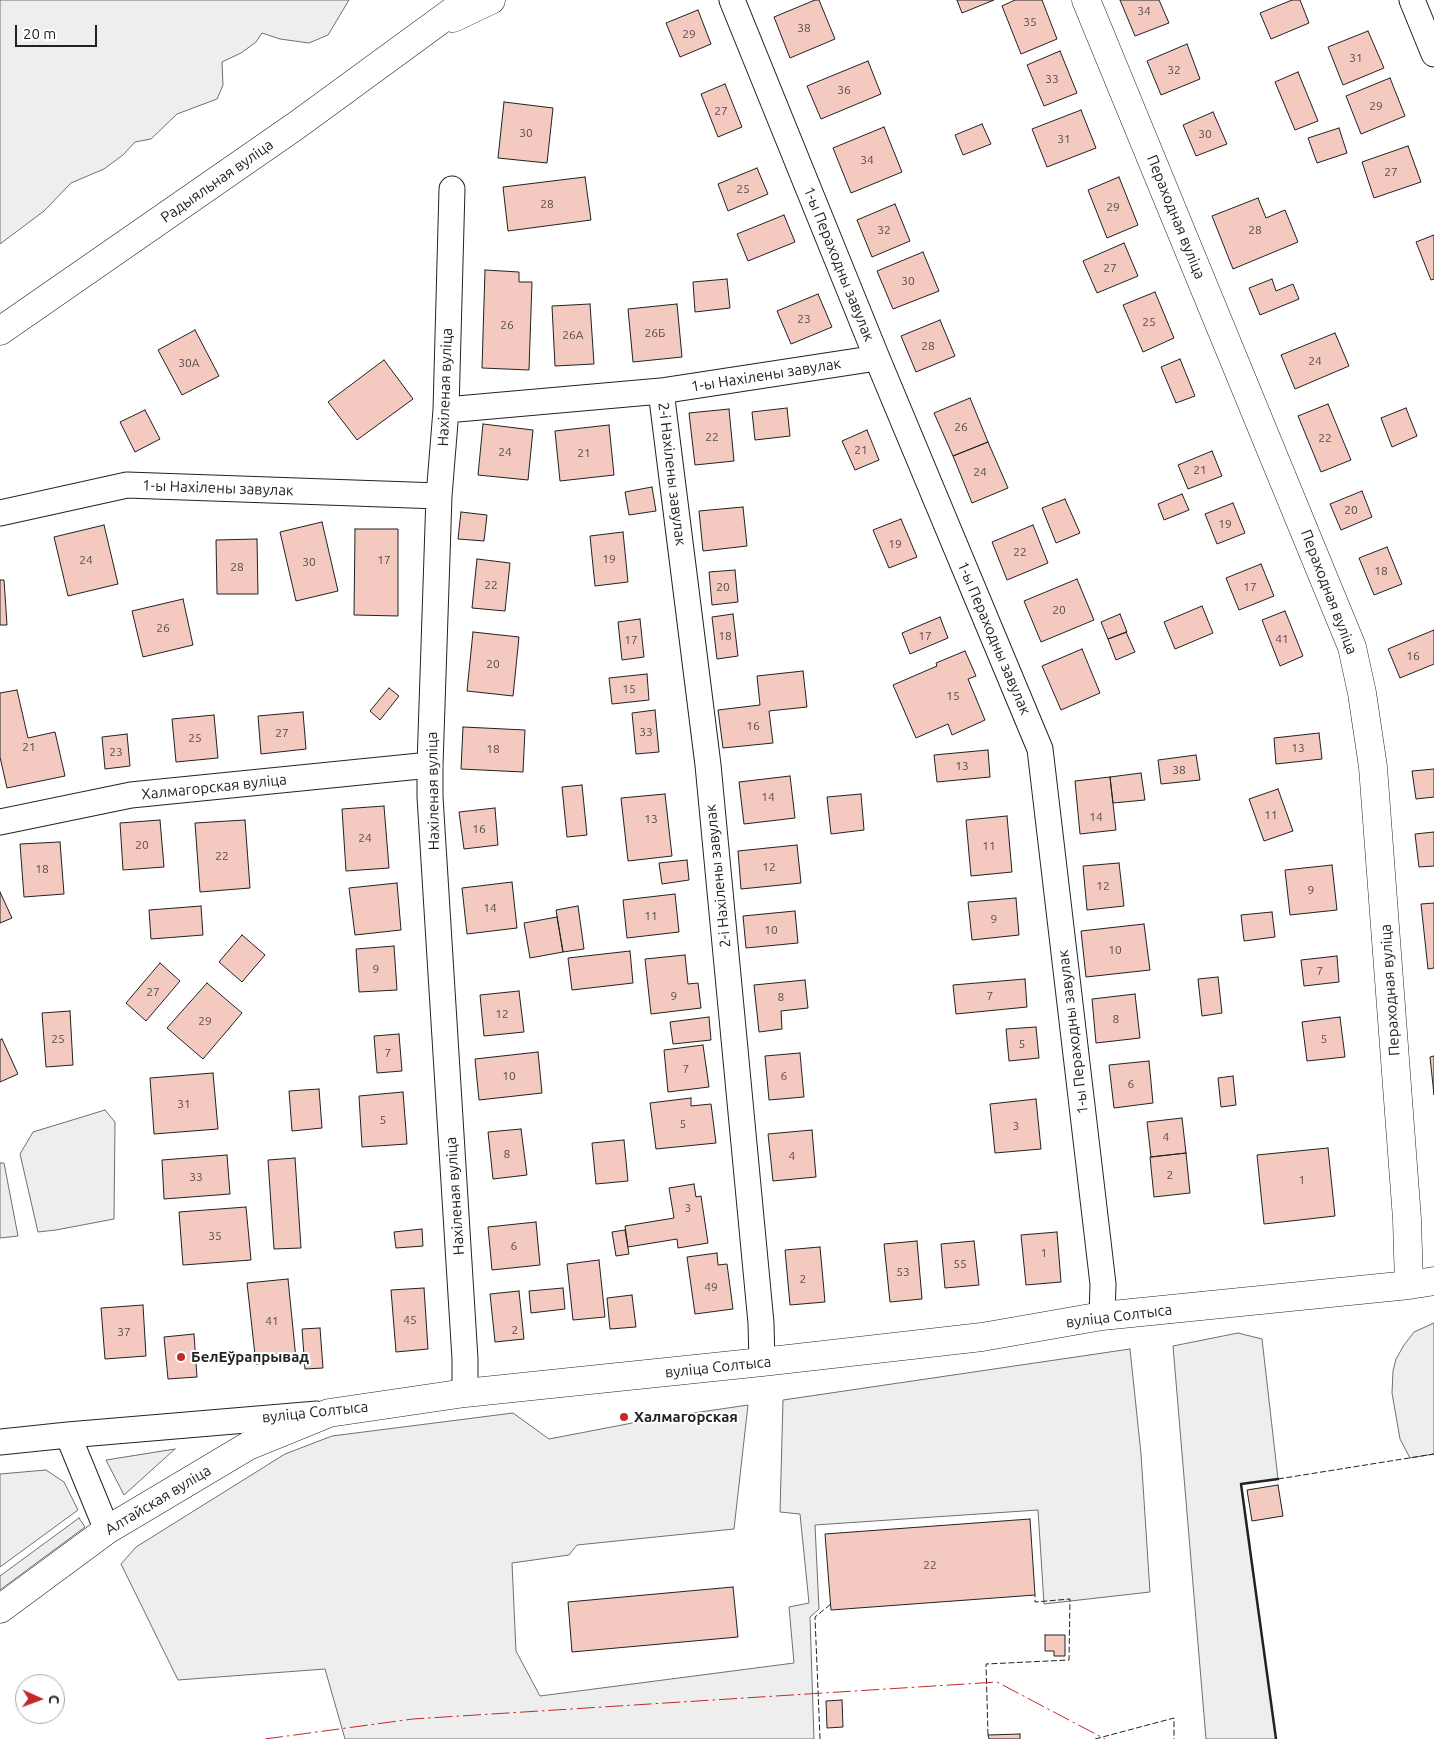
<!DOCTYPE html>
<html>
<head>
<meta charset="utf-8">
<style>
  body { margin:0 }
  #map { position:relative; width:1434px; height:1739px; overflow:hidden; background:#fff; font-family:Ubuntu,sans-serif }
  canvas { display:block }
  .north { position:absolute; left:15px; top:1674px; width:50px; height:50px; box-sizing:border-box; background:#fff; border:1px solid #a7a7a7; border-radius:50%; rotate:92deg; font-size:14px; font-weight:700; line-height:20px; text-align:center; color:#222 }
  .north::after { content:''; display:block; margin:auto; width:18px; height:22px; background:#c62828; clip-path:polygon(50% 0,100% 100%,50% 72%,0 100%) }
  .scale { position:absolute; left:15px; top:25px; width:82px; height:22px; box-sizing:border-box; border:2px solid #222; border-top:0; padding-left:6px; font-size:15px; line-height:18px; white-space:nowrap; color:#222; -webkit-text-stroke:4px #fff; paint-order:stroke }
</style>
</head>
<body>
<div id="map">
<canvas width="1434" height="1739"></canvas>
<div class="north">С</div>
<div class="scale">20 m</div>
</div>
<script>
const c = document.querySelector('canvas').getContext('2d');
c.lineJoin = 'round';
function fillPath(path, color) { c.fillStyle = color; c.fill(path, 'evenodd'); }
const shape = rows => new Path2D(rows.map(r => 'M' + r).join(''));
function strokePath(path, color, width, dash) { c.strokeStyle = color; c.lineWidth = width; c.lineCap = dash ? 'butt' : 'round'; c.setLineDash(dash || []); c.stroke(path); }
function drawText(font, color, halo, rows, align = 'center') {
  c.font = font + ' Ubuntu,sans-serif'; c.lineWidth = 4; c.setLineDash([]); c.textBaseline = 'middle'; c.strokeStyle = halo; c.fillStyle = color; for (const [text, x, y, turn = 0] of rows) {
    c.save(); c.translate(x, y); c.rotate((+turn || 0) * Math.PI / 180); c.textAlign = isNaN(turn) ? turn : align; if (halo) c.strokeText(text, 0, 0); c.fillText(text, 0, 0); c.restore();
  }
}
const green = shape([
  [0,0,349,0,328,35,309,43,280,39,262,33,256,42,241,53,222,62,223,85,217,99,177,114,151,139,135,142,123,155,104,169,71,183,44,211,0,244,0,0],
  [105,1110,115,1122,114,1219,56,1230,38,1232,20,1154,33,1132,105,1110],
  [0,1163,4,1163,18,1236,0,1238,0,1163],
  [1434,1323,1434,1454,1410,1458,1400,1439,1392,1393,1393,1371,1396,1359,1404,1345,1414,1332,1434,1323],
  [1238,1333,1262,1339,1278,1479,1241,1484,1276,1739,1206,1739,1173,1346,1238,1333],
  [1130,1349,1141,1454,1150,1592,1044,1604,1038,1510,815,1525,819,1609,810,1617,814,1739,345,1739,325,1669,178,1680,121,1564,136,1547,285,1454,332,1436,513,1413,549,1439,653,1419,748,1405,734,1529,577,1545,569,1555,512,1563,516,1651,540,1696,794,1663,789,1607,809,1603,800,1514,780,1512,783,1400,1130,1349],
  [175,1449,124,1495,106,1460,175,1449],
  [46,1470,64,1482,78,1510,0,1567,0,1474,46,1470],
  [79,1518,85,1527,0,1590,0,1576,79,1518]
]);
fillPath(green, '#eee');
strokePath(green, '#6f6f6f', 1);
const building = shape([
  [815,0,819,0,835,39,790,58,774,17,815,0],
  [957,0,994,0,962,13,957,0],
  [1015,0,1042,0,1057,39,1021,54,1002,6,1015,0],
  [1120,0,1159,0,1169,23,1135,36,1120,0],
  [1292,0,1300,0,1309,23,1271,39,1260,13,1292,0],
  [698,10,711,44,680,57,666,23,698,10],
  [1368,31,1384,68,1343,85,1328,47,1368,31],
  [1187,44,1200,79,1161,95,1147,61,1187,44],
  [1060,51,1077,93,1044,106,1027,65,1060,51],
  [868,61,881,94,821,119,807,86,868,61],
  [1298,72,1318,121,1295,130,1275,82,1298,72],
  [1390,78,1405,116,1361,134,1346,96,1390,78],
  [725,84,742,127,718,137,701,94,725,84],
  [504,102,553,108,547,163,498,158,504,102],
  [1081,110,1096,148,1047,167,1032,129,1081,110],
  [1213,112,1227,144,1196,156,1183,125,1213,112],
  [982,124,991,144,963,155,955,135,982,124],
  [884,127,902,172,851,193,833,148,884,127],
  [1339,128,1347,153,1317,163,1308,138,1339,128],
  [1408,146,1421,182,1374,198,1362,162,1408,146],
  [757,168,768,194,728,211,718,184,757,168],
  [585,177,591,220,508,231,503,187,585,177],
  [1119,177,1138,225,1107,238,1088,190,1119,177],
  [1258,198,1266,218,1285,210,1298,242,1233,269,1212,216,1258,198],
  [895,204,910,241,872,257,857,220,895,204],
  [784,215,795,242,748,261,737,234,784,215],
  [1434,235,1434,279,1431,280,1416,242,1434,235],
  [1124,243,1138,276,1097,293,1083,261,1124,243],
  [923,252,939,291,893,309,877,271,923,252],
  [485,270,519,272,519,282,532,282,529,370,482,368,485,270],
  [727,279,730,308,695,312,693,282,727,279],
  [1272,279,1276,291,1293,284,1299,299,1260,315,1249,288,1272,279],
  [1155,292,1174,338,1143,352,1123,305,1155,292],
  [818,294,832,327,791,344,777,311,818,294],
  [590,304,594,364,555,366,552,306,590,304],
  [677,304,682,357,633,362,628,309,677,304],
  [940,320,955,356,916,372,901,336,940,320],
  [195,330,219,376,182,395,158,350,195,330],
  [1335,333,1349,366,1295,389,1281,355,1335,333],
  [1180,359,1195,396,1176,403,1161,367,1180,359],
  [384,360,413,399,357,440,328,402,384,360],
  [970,398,988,442,953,456,934,413,970,398],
  [1328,404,1351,460,1321,472,1298,416,1328,404],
  [787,408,790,436,755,440,752,412,787,408],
  [1406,408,1417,436,1392,447,1381,418,1406,408],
  [729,409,734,461,695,465,689,413,729,409],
  [145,410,160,439,135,452,120,422,145,410],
  [483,424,533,430,528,480,478,475,483,424],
  [609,425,614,475,560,481,555,431,609,425],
  [867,430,879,460,855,470,842,441,867,430],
  [988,442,1008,488,972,503,953,456,988,442],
  [1212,451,1222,476,1188,489,1178,465,1212,451],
  [652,487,656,511,629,515,625,492,652,487],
  [1362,491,1372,517,1341,530,1330,504,1362,491],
  [1182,494,1189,510,1164,520,1158,504,1182,494],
  [1065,499,1080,533,1056,543,1042,508,1065,499],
  [1233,503,1245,533,1217,544,1205,514,1233,503],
  [743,507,747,546,703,551,699,511,743,507],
  [461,512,487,515,484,541,458,539,461,512],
  [901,519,917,557,889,568,873,530,901,519],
  [322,522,338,591,296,601,280,532,322,522],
  [104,525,118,584,68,596,54,537,104,525],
  [1033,525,1048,563,1007,580,992,542,1033,525],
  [355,529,398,529,398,616,354,615,355,529],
  [623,532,628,582,595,586,590,536,623,532],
  [257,539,258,594,217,594,216,540,257,539],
  [1387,547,1402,584,1374,595,1359,558,1387,547],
  [477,559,510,563,505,611,472,608,477,559],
  [1261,564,1274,596,1239,610,1226,578,1261,564],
  [735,570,738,602,712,605,709,572,735,570],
  [1077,579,1094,620,1041,642,1024,601,1077,579],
  [0,580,4,580,7,625,0,625,0,580],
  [183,599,193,645,143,657,132,611,183,599],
  [1202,606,1213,633,1175,649,1164,622,1202,606],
  [1285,611,1303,656,1280,666,1262,620,1285,611],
  [733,614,738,656,717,659,712,617,733,614],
  [1120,614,1127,632,1108,639,1101,622,1120,614],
  [940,617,948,638,910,654,902,633,940,617],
  [640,619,644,657,622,660,618,622,640,619],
  [1434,630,1434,664,1400,678,1388,649,1434,630],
  [473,632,519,637,513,696,467,691,473,632],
  [1126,632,1135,652,1116,660,1108,639,1126,632],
  [1082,649,1100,693,1061,710,1042,666,1082,649],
  [965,651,976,676,968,679,985,720,952,735,948,724,916,738,893,685,937,666,936,663,965,651],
  [803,671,807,707,769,711,773,743,723,748,718,710,760,705,757,676,803,671],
  [647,674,649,700,612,704,609,678,647,674],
  [389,688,399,696,380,720,370,711,389,688],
  [17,690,28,738,55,732,65,776,7,788,0,757,0,693,17,690],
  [655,710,659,752,636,754,632,713,655,710],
  [303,712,306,749,261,754,258,716,303,712],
  [214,715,218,758,176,762,172,719,214,715],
  [463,727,525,730,523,772,461,769,463,727],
  [1319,733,1322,759,1276,764,1274,738,1319,733],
  [127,734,130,766,105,769,102,737,127,734],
  [988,750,990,777,937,782,934,755,988,750],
  [1196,755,1200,780,1161,784,1158,760,1196,755],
  [1434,769,1434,797,1416,799,1412,771,1434,769],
  [1141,773,1145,800,1113,803,1110,777,1141,773],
  [790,776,795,818,744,824,739,782,790,776],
  [1110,777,1116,830,1080,834,1075,781,1110,777],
  [582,785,587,835,567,837,562,787,582,785],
  [1278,789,1293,831,1264,841,1249,799,1278,789],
  [665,794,672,856,628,861,621,798,665,794],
  [861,794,864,830,831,834,827,797,861,794],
  [384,806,389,868,346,871,342,809,384,806],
  [495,808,498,845,464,849,459,812,495,808],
  [1007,816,1012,872,971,876,966,820,1007,816],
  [160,820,164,867,123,870,120,823,160,820],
  [245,820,250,888,200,892,195,823,245,820],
  [1434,832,1434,866,1419,867,1415,834,1434,832],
  [60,842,64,894,24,897,20,844,60,842],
  [797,845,801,883,741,889,738,851,797,845],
  [687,860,689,880,662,884,659,863,687,860],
  [1119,863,1124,906,1087,910,1083,866,1119,863],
  [1332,865,1337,910,1290,915,1285,870,1332,865],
  [512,882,517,928,467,934,462,888,512,882],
  [397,883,401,930,355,935,349,888,397,883],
  [0,892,12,918,0,923,0,892],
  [675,894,679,932,627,938,623,900,675,894],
  [1016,898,1019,935,972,940,968,902,1016,898],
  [1434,903,1434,968,1428,969,1421,904,1434,903],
  [201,906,203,935,151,939,149,910,201,906],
  [578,906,584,949,563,952,556,910,578,906],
  [795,911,798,943,746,948,743,916,795,911],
  [1272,912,1275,937,1244,941,1241,915,1272,912],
  [557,917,563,952,530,958,524,923,557,917],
  [1144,924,1150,970,1086,977,1081,931,1144,924],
  [242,935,265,955,242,982,219,962,242,935],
  [394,946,397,990,359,992,356,949,394,946],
  [630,951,633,983,572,990,568,958,630,951],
  [685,955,688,984,698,983,701,1008,651,1014,645,959,685,955],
  [1337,956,1339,982,1304,986,1301,960,1337,956],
  [160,963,180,981,146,1021,126,1003,160,963],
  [1218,977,1222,1013,1202,1016,1198,979,1218,977],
  [1025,979,1027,1007,956,1014,953,985,1025,979],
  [805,980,808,1008,781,1011,782,1029,759,1032,754,985,805,980],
  [207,983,242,1013,203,1059,167,1028,207,983],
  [519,991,524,1032,484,1036,480,995,519,991],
  [1135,994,1140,1038,1096,1043,1092,999,1135,994],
  [70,1011,73,1065,46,1067,42,1013,70,1011],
  [709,1017,711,1040,673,1044,670,1022,709,1017],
  [1340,1017,1345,1057,1307,1061,1302,1022,1340,1017],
  [1036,1027,1039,1058,1009,1061,1006,1029,1036,1027],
  [399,1034,402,1071,377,1073,374,1036,399,1034],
  [2,1039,18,1074,0,1082,0,1040,2,1039],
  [703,1045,709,1087,668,1092,664,1050,703,1045],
  [538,1052,542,1093,479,1100,475,1059,538,1052],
  [800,1053,804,1097,769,1100,765,1056,800,1053],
  [1434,1056,1434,1095,1430,1057,1434,1056],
  [1149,1061,1153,1103,1114,1108,1109,1065,1149,1061],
  [213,1073,218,1129,154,1134,150,1078,213,1073],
  [1233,1076,1236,1105,1221,1107,1218,1078,1233,1076],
  [319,1089,322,1128,292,1131,289,1091,319,1089],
  [403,1092,407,1144,362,1147,359,1096,403,1092],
  [691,1098,691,1106,711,1104,716,1143,656,1149,650,1103,691,1098],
  [1036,1099,1041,1149,995,1153,990,1104,1036,1099],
  [1182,1118,1186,1153,1151,1157,1147,1122,1182,1118],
  [521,1129,527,1175,493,1179,488,1132,521,1129],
  [812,1130,816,1177,773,1181,768,1134,812,1130],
  [624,1140,628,1181,596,1184,592,1143,624,1140],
  [1328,1148,1335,1216,1264,1224,1257,1155,1328,1148],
  [1186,1153,1190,1193,1154,1197,1150,1157,1186,1153],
  [227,1155,230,1194,164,1199,162,1160,227,1155],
  [295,1158,301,1248,274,1249,268,1160,295,1158],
  [694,1184,696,1197,701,1196,708,1243,678,1248,677,1239,628,1247,625,1226,674,1218,669,1188,694,1184],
  [246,1207,251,1260,183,1265,179,1212,246,1207],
  [536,1222,540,1265,492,1270,488,1227,536,1222],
  [422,1229,423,1246,396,1248,394,1232,422,1229],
  [625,1230,629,1254,616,1256,612,1232,625,1230],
  [1057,1232,1061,1282,1026,1285,1021,1235,1057,1232],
  [917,1241,922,1299,890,1302,884,1244,917,1241],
  [974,1241,979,1285,945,1288,941,1244,974,1241],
  [820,1247,825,1302,790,1305,785,1250,820,1247],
  [717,1253,718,1265,727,1264,733,1309,695,1314,687,1257,717,1253],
  [599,1260,605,1317,573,1320,567,1264,599,1260],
  [288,1279,296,1359,256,1364,247,1283,288,1279],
  [424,1288,428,1349,396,1352,391,1290,424,1288],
  [563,1288,565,1309,531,1313,529,1291,563,1288],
  [519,1291,524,1339,495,1342,490,1294,519,1291],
  [632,1295,636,1327,610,1329,607,1298,632,1295],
  [143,1305,146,1356,105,1359,101,1308,143,1305],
  [320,1328,323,1368,305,1369,302,1329,320,1328],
  [194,1334,197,1377,168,1379,164,1337,194,1334],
  [1278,1485,1283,1516,1252,1521,1247,1490,1278,1485],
  [1030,1519,1035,1595,831,1610,825,1534,1030,1519],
  [733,1587,738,1637,572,1652,568,1602,733,1587],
  [1045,1635,1065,1635,1065,1656,1054,1656,1054,1651,1045,1651,1045,1635],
  [842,1700,843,1727,827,1728,826,1701,842,1700],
  [1020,1734,1020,1739,989,1739,988,1735,1020,1734]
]);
fillPath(building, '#f3c9c0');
strokePath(building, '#222', 1);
const street = shape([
  [732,0,877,358,1040,749,1103,1284,1102,1316],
  [1412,0,1434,54],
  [452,189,446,410,439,496,430,765,430,797,465,1359,465,1393],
  [661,391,708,765,761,1323,762,1362],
  [446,410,661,391,877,358],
  [0,513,127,485,439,496],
  [0,822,131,795,430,765],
  [68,1435,107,1530],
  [0,1442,68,1435,317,1414]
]);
const secondary = shape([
  [1086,0,1352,647,1362,693,1373,767,1407,1219,1409,1285],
  [0,1609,107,1530,248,1446,329,1413,465,1393,762,1362,982,1337,1102,1316,1409,1285,1434,1281]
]);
const primary = shape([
  [453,18,491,0],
  [0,331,297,125,468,0]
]);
strokePath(street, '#222', 27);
strokePath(secondary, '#222', 29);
strokePath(primary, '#222', 29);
strokePath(street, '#fff', 25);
strokePath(secondary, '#fff', 28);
strokePath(primary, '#fff', 28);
strokePath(shape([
  [1278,1479,1434,1454],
  [988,1735,986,1664,1069,1660,1070,1599,1035,1602,1035,1595],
  [820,1739,815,1617,831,1604],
  [1095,1739,1174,1718,1174,1739]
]), '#222', 1, [6, 2.5]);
strokePath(shape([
  [1276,1739,1241,1484,1278,1479]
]), '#222', 2.5);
strokePath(shape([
  [265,1739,413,1719,997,1682,1105,1739]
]), '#c62828', 1, [18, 4, 2.5, 4]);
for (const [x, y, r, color] of [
  [181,1357,5,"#c62828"],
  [624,1417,5,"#c62828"]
]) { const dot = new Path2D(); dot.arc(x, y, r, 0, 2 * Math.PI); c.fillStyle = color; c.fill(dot); strokePath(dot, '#fff', 2); }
drawText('12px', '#564c4a', null, [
  ["34",1144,11],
  ["35",1030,22],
  ["38",804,28],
  ["29",689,34],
  ["31",1356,58],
  ["32",1174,70],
  ["33",1052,79],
  ["36",844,90],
  ["29",1376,106],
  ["27",721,111],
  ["30",526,133],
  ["30",1205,134],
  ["31",1064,139],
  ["34",867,160],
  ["27",1391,172],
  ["25",743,189],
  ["28",547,204],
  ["29",1113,207],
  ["32",884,230],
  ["28",1255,230],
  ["27",1110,268],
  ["30",908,281],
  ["23",804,319],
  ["25",1149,322],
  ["26",507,325],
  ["26Б",655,333],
  ["26А",573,335],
  ["28",928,346],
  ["24",1315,361],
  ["30А",189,363],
  ["26",961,427],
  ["22",712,437],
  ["22",1325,438],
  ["21",861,450],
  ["24",505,452],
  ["21",584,453],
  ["21",1200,470],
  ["24",980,472],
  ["20",1351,510],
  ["19",1225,524],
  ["19",895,544],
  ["22",1020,552],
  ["19",609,559],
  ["24",86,560],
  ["17",384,560],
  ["30",309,562],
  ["28",237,567],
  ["18",1381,571],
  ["22",491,585],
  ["20",723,587],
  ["17",1250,587],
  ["20",1059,610],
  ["26",163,628],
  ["18",725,636],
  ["17",925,636],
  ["41",1282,639],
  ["17",631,640],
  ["16",1413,656],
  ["20",493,664],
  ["15",629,689],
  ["15",953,696],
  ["16",753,726],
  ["33",646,732],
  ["27",282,733],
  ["25",195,738],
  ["21",29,747],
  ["13",1298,748],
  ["18",493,749],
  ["23",116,752],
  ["13",962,766],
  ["38",1179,770],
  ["14",768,797],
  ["11",1271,815],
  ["14",1096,817],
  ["13",651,819],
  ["16",479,829],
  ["24",365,838],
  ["20",142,845],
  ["11",989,846],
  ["22",222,856],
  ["12",769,867],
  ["18",42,869],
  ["12",1103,886],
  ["9",1311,890],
  ["14",490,908],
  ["11",651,916],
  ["9",994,919],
  ["10",771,930],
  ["10",1115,950],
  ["9",376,969],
  ["7",1320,971],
  ["27",153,992],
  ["9",674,996],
  ["7",990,996],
  ["8",781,997],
  ["12",502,1014],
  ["8",1116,1019],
  ["29",205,1021],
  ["25",58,1039],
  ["5",1324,1039],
  ["5",1022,1044],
  ["7",388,1053],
  ["7",686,1069],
  ["10",509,1076],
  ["6",784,1076],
  ["6",1131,1084],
  ["31",184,1104],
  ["5",383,1120],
  ["5",683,1124],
  ["3",1016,1126],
  ["4",1166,1137],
  ["8",507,1154],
  ["4",792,1156],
  ["2",1170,1175],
  ["33",196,1177],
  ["1",1302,1180],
  ["3",688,1208],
  ["35",215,1236],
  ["6",514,1246],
  ["1",1044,1253],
  ["55",960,1264],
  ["53",903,1272],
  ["2",803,1279],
  ["49",711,1287],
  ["45",410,1320],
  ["41",272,1321],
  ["2",515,1330],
  ["37",124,1332],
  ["22",930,1565]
]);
drawText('15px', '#222', '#fff', [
  ["Радыяльная вуліца",217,181,-35],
  ["Пераходная вуліца",1176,217,68],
  ["1-ы Пераходны завулак",839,264,68],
  ["1-ы Нахілены завулак",766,375,-9],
  ["Нахіленая вуліца",445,387,-88],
  ["2-і Нахілены завулак",672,474,83],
  ["1-ы Нахілены завулак",218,488,2],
  ["Пераходная вуліца",1329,592,69],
  ["1-ы Пераходны завулак",994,638,67],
  ["Халмагорская вуліца",214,787,-6],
  ["Нахіленая вуліца",433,791,-91],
  ["2-і Нахілены завулак",718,876,-96],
  ["Пераходная вуліца",1390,990,-94],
  ["1-ы Пераходны завулак",1073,1032,-97],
  ["Нахіленая вуліца",455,1196,-94],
  ["вуліца Солтыса",1119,1316,-7],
  ["вуліца Солтыса",718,1367,-6],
  ["вуліца Солтыса",315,1412,-6],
  ["Алтайская вуліца",158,1500,-31]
]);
drawText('bold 15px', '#222', '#fff', [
  ["БелЕўрапрывад",191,1357],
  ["Халмагорская",634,1417]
], 'left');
</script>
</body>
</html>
